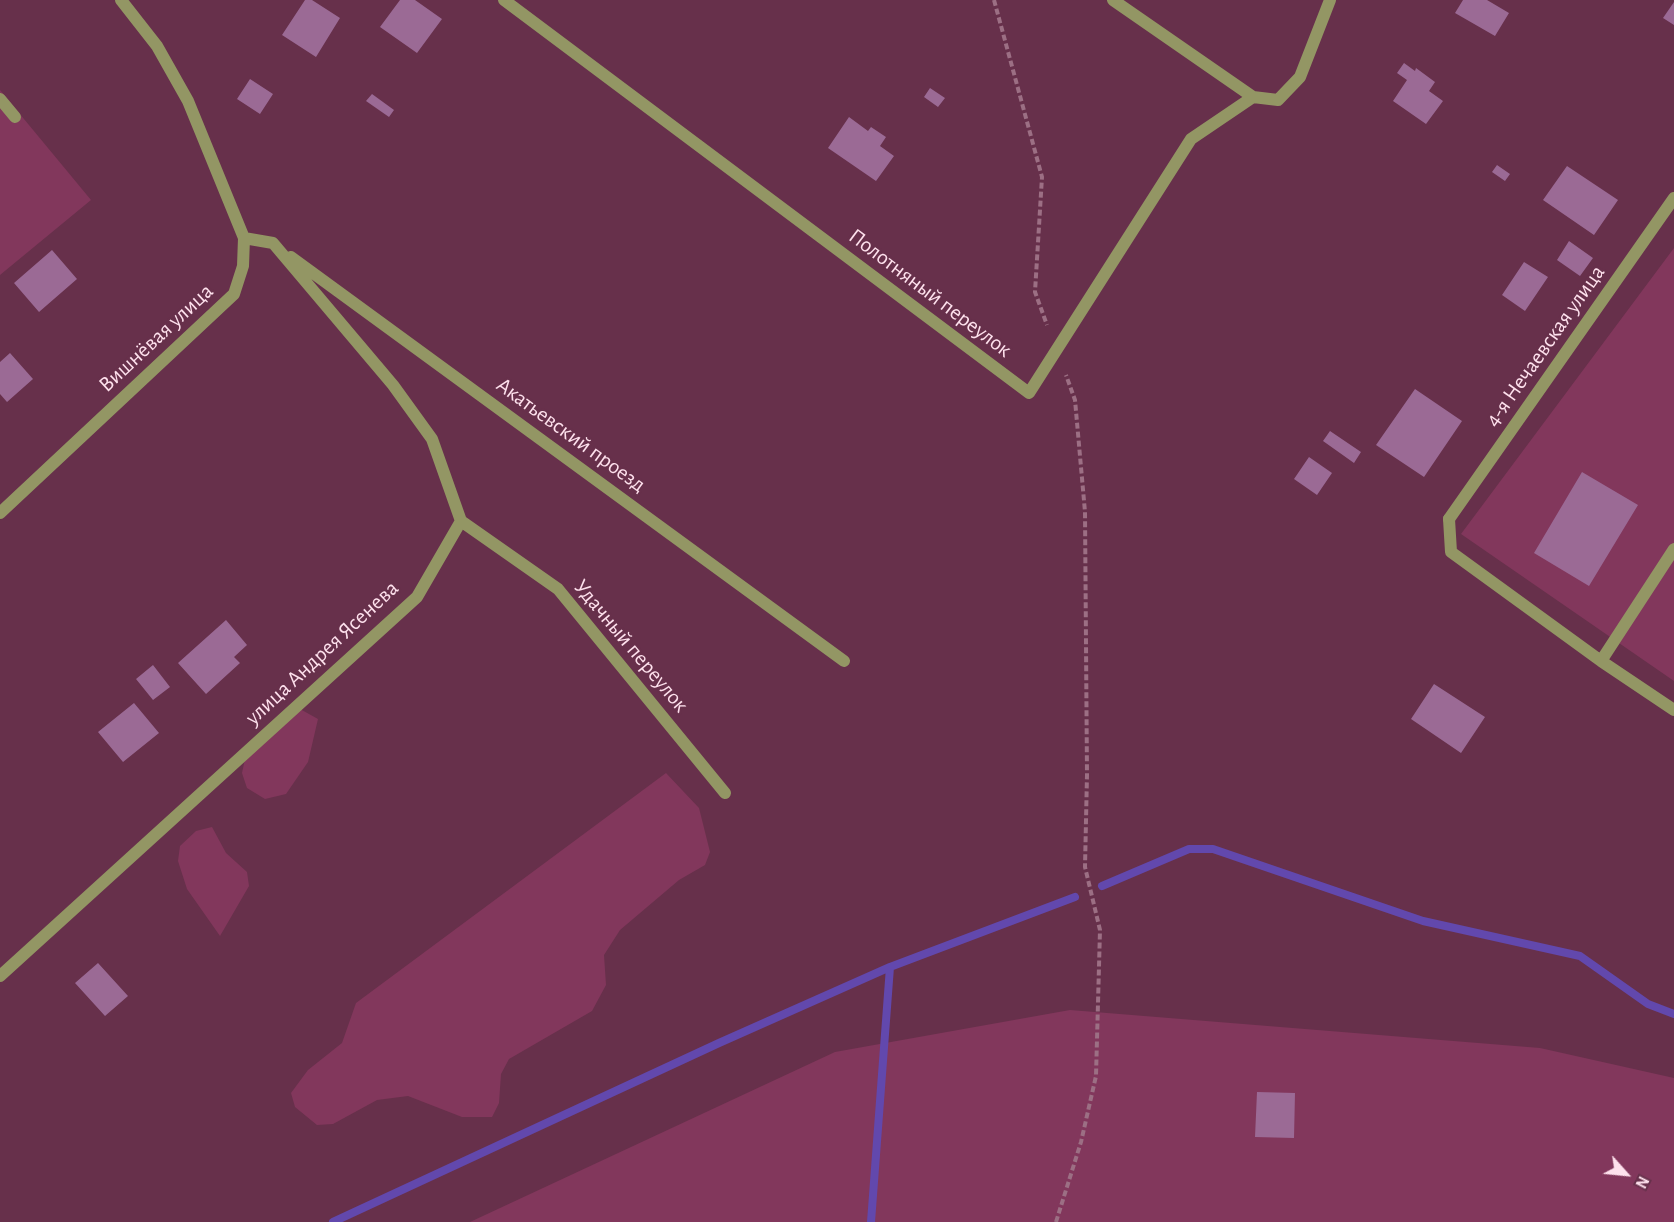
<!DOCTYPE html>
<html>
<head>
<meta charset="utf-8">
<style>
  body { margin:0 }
  #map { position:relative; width:1674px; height:1222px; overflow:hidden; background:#67304b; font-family:"Alegreya Sans",sans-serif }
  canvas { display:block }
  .north { position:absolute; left:1596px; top:1144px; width:60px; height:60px; -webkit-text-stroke:4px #67304b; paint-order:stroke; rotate:117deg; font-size:16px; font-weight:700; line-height:24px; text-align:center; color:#fee1ed }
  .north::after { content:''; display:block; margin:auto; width:21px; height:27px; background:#fee1ed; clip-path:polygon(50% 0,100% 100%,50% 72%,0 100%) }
</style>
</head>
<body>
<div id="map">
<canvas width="1674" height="1222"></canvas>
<div class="north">N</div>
</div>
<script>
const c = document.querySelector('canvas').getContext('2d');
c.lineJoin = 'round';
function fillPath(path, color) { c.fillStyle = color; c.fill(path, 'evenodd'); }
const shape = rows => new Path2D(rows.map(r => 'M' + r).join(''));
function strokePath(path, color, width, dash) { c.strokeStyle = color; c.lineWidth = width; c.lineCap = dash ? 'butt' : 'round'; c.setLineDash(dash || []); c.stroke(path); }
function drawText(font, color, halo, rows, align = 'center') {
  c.font = font + ' "Alegreya Sans",sans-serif'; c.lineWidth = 4.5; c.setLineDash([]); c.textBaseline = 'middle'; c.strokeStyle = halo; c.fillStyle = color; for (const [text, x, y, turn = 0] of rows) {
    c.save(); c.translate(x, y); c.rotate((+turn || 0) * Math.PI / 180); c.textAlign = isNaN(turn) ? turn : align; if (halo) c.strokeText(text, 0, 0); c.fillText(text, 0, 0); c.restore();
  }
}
fillPath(shape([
  [0,90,91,200,0,275],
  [1674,248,1674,681,1461,534],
  [300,709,318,719,308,762,286,794,265,799,247,788,242,773,247,750],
  [666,773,699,808,710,852,705,865,679,880,620,930,604,955,606,985,592,1011,509,1059,501,1074,499,1103,492,1117,462,1117,408,1096,377,1100,333,1124,317,1125,295,1107,291,1093,308,1070,342,1043,356,1003],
  [212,827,226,853,247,872,249,886,220,936,187,889,178,861,180,846,196,831],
  [1070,1010,1540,1048,1674,1078,1674,1222,470,1222,835,1052]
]), '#82375c');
strokePath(shape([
  [1102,886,1189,849,1213,849,1423,921,1580,956,1648,1004,1674,1014],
  [333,1222,719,1043,890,967,1075,897],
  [871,1222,890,967]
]), '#6248ad', 8);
fillPath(shape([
  [305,0,312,0,340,18,316,57,282,35],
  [400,0,415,0,442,19,417,53,380,27],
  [1463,0,1487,0,1509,13,1495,36,1455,13],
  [1674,2,1674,25,1663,18],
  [1404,63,1415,71,1416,68,1435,82,1429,91,1443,101,1426,124,1393,101,1407,80,1397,73],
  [250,79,273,94,260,114,237,99],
  [930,88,945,98,938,107,924,97],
  [372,94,394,110,389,117,366,101],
  [849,117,868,131,871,127,886,137,880,146,894,156,876,181,828,148],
  [1497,165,1510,174,1505,181,1492,172],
  [1567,166,1618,200,1594,235,1543,200],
  [1569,241,1593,258,1580,276,1557,260],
  [52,250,77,279,39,312,14,283],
  [1524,262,1548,277,1525,311,1502,295],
  [10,353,33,379,7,402,0,394,0,362],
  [1415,389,1462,421,1424,477,1376,445],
  [1330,431,1361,452,1354,463,1323,441],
  [1309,457,1332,473,1317,495,1294,479],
  [1582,472,1638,505,1589,586,1534,553],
  [226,620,247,645,234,657,240,663,206,694,178,663],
  [153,665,170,687,153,700,136,679],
  [1434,684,1485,717,1461,753,1411,719],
  [134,703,159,733,123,762,98,732],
  [98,963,128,996,105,1016,75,983],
  [1257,1092,1295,1093,1294,1138,1255,1137]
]), '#9b6a95');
strokePath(shape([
  [994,0,1042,177,1035,292,1047,325],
  [1056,1222,1081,1142,1096,1076,1100,930,1085,867,1087,775,1085,512,1075,400,1066,375]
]), '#9c6f84', 4, [6, 3]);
strokePath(shape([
  [0,99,15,117],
  [1449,519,1451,552,1601,661,1674,710],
  [1601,661,1674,549]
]), '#939664', 12);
strokePath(shape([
  [504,0,1029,393,1191,139,1253,97],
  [1113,0,1253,97,1278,100,1300,77,1330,0],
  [291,257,844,661],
  [0,513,234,294,243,266,244,238,188,101,157,46,121,0],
  [1449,519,1674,198],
  [461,521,558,589,725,793],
  [0,976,417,597,461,521,432,439,393,385,273,243,244,238]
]), '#939664', 12);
drawText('22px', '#fee1ed', '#67304b', [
  ["Полотняный переулок",930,293,37],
  ["Вишнёвая улица",156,338,-43],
  ["4-я Нечаевская улица",1545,346,-55],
  ["Акатьевский проезд",571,435,36],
  ["Удачный переулок",631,646,50],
  ["улица Андрея Ясенева",322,653,-43]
]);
</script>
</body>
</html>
